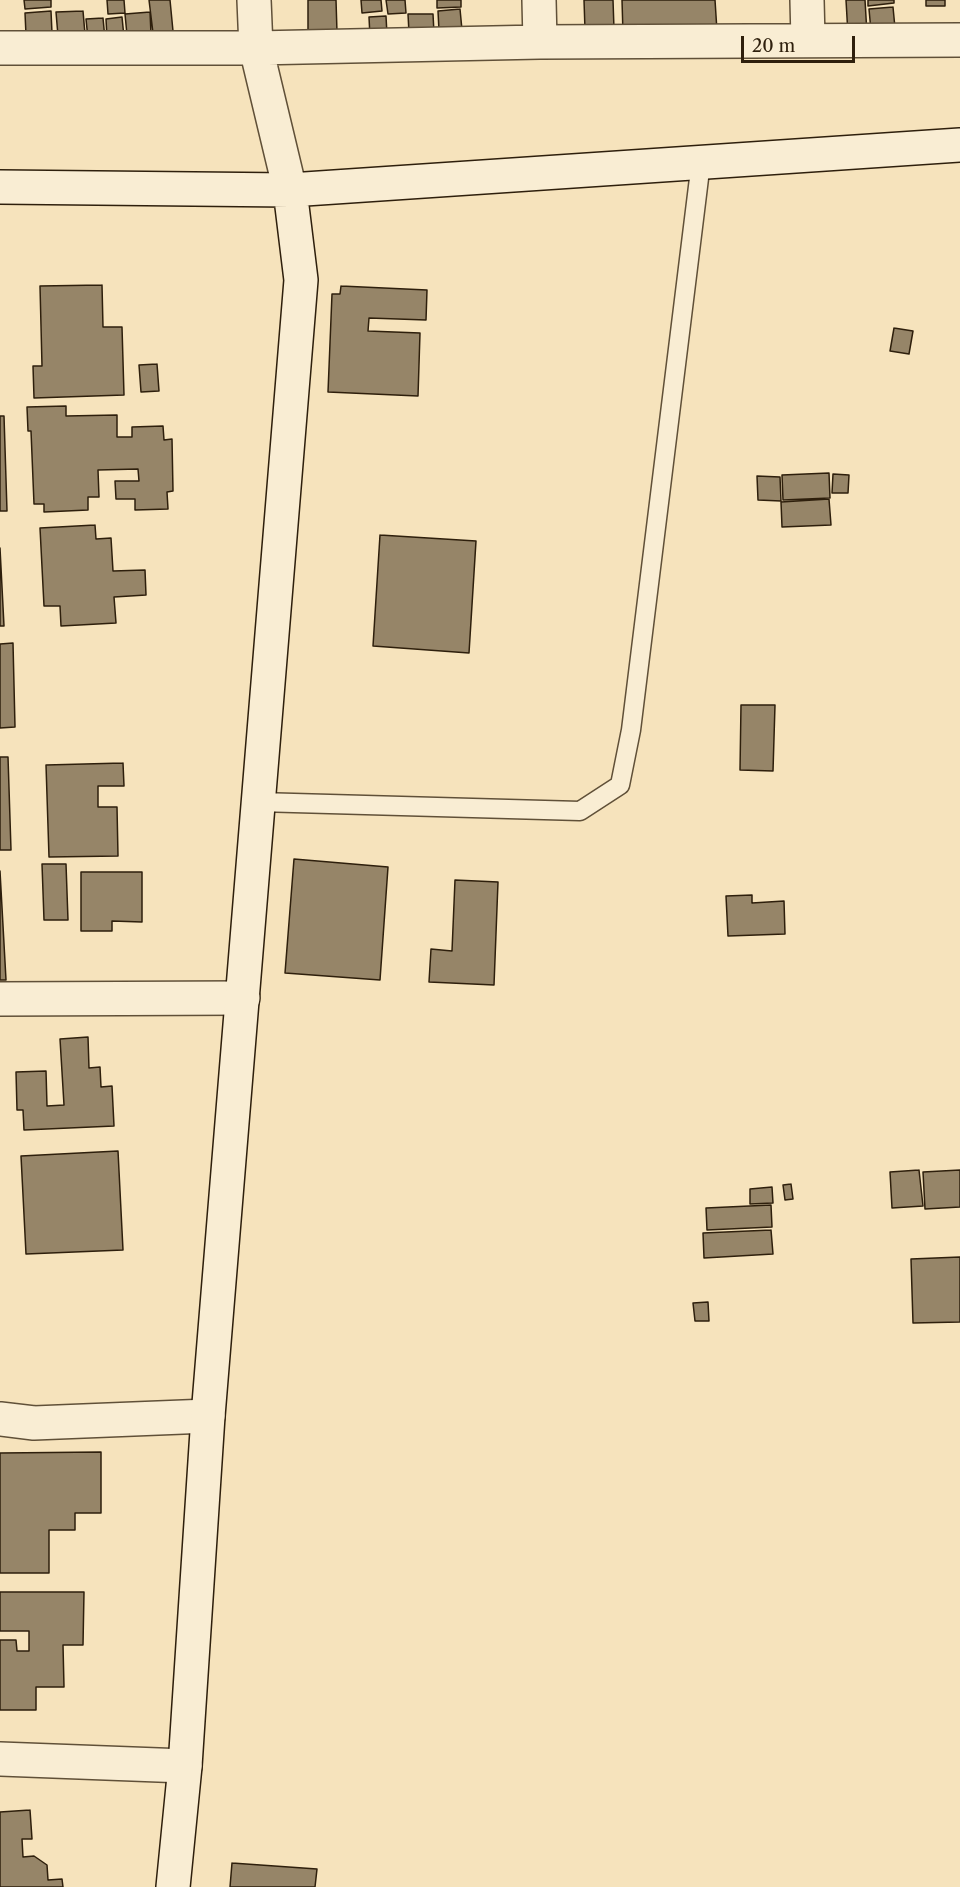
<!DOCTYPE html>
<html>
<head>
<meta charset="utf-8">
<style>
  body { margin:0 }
  #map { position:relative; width:960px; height:1887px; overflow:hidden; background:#f6e3bc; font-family:"Libre Caslon Text",serif }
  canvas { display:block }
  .scale { position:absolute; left:741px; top:36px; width:114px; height:27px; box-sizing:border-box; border:3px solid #2e1f0c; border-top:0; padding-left:8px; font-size:18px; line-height:21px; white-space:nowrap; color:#2e1f0c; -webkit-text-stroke:4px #f9edd3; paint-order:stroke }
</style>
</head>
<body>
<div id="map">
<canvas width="960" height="1887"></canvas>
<div class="scale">20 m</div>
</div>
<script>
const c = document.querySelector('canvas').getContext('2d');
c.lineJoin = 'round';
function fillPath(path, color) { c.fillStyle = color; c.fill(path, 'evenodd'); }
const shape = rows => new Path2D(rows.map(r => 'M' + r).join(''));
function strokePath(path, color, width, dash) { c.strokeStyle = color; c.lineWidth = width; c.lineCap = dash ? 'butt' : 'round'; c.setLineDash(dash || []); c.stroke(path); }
const building = shape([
  [24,0,51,0,51,7,25,9,24,0],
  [107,0,124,0,125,13,108,14,107,0],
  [149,0,170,0,173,31,153,33,149,0],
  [308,0,336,0,337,32,308,33,308,0],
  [361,0,381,0,382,11,362,13,361,0],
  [386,0,405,0,406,13,388,14,386,0],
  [437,0,461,0,461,7,437,8,437,0],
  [584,0,613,0,614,29,585,30,584,0],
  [622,0,715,0,717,31,623,34,622,0],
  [846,0,865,0,867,34,848,35,846,0],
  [868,0,894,0,894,3,868,6,868,0],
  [926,0,945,0,945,6,926,6,926,0],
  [893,7,895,28,871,31,869,9,893,7],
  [460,9,462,30,439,31,438,11,460,9],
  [51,11,52,33,26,35,25,13,51,11],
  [83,11,85,34,58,36,56,12,83,11],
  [150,12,151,34,127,35,125,14,150,12],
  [408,14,433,14,434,33,409,33,408,14],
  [386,16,387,35,370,37,369,17,386,16],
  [122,17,124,37,107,38,106,19,122,17],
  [103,18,105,39,88,39,86,19,103,18],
  [102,285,103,327,122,327,124,395,34,398,33,366,42,366,40,286,102,285],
  [341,286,427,290,426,320,369,318,368,331,420,333,418,396,328,392,332,294,340,294,341,286],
  [894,328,913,331,909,354,890,351,894,328],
  [157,364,159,391,141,392,139,365,157,364],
  [66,406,66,416,117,415,117,437,132,437,132,427,163,426,164,440,172,439,173,491,167,492,168,509,135,510,135,499,116,499,115,481,139,481,138,469,98,470,99,497,88,497,88,510,44,512,44,504,34,504,31,431,28,431,27,407,66,406],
  [0,416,4,416,7,511,0,511,0,416],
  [829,473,830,498,783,500,782,475,829,473],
  [833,474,849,475,848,493,832,493,833,474],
  [757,476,780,477,781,501,758,500,757,476],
  [829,499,831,525,782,527,781,502,829,499],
  [95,525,96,539,111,538,113,571,145,570,146,595,114,597,116,623,61,626,60,606,44,606,40,528,95,525],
  [380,535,476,541,469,653,373,646,380,535],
  [0,548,4,626,0,626,0,548],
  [13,643,15,727,0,728,0,644,13,643],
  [741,705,775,705,773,771,740,770,741,705],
  [0,757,8,757,11,850,0,850,0,757],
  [123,763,124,786,98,786,98,807,117,807,118,856,49,857,46,765,123,763],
  [294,859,388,867,380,980,285,973,294,859],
  [42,864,66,864,68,920,44,920,42,864],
  [0,871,6,980,0,980,0,871],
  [81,872,142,872,142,922,112,921,112,931,81,931,81,872],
  [455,880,498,882,494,985,429,982,431,949,452,951,455,880],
  [752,895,752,903,784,901,785,934,728,936,726,896,752,895],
  [88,1037,89,1068,100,1067,101,1087,112,1086,114,1126,24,1130,23,1110,17,1110,16,1072,46,1071,47,1106,64,1105,60,1039,88,1037],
  [118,1151,123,1250,26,1254,21,1156,118,1151],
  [919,1170,923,1206,892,1208,890,1172,919,1170],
  [960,1170,960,1207,925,1209,923,1172,960,1170],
  [791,1184,793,1199,785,1200,783,1185,791,1184],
  [772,1187,773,1203,750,1204,750,1189,772,1187],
  [771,1205,772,1227,707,1230,706,1208,771,1205],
  [771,1230,773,1254,704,1258,703,1233,771,1230],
  [960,1257,960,1322,913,1323,911,1259,960,1257],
  [708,1302,709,1321,695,1321,693,1303,708,1302],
  [101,1452,101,1513,75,1513,75,1530,49,1530,49,1573,0,1573,0,1453,101,1452],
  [0,1592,84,1592,83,1645,63,1645,64,1687,36,1687,36,1710,0,1710,0,1640,16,1640,17,1651,29,1651,29,1631,0,1631,0,1592],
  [30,1810,32,1839,22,1839,23,1857,34,1856,47,1865,48,1880,62,1879,63,1887,0,1887,0,1812,30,1810],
  [232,1863,317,1869,315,1887,230,1887,232,1863]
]);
fillPath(building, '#968568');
strokePath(building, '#2e1f0c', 1.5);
const lane = shape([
  [258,802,580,811,620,785,631,730,701,162]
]);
const street = shape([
  [254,0,256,48,290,190],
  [539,0,540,42],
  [807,0,808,40],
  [0,48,256,48,540,42,960,40],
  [0,999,243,998],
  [0,1419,34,1423,208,1416],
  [0,1759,185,1766]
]);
const secondary = shape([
  [0,187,290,190,960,145],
  [173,1887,185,1766,208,1416,301,280,290,190]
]);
strokePath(lane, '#605038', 21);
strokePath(street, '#605038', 36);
strokePath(secondary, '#2e1f0c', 36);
strokePath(lane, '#f9edd3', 18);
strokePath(street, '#f9edd3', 33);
strokePath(secondary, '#f9edd3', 33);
</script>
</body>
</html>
